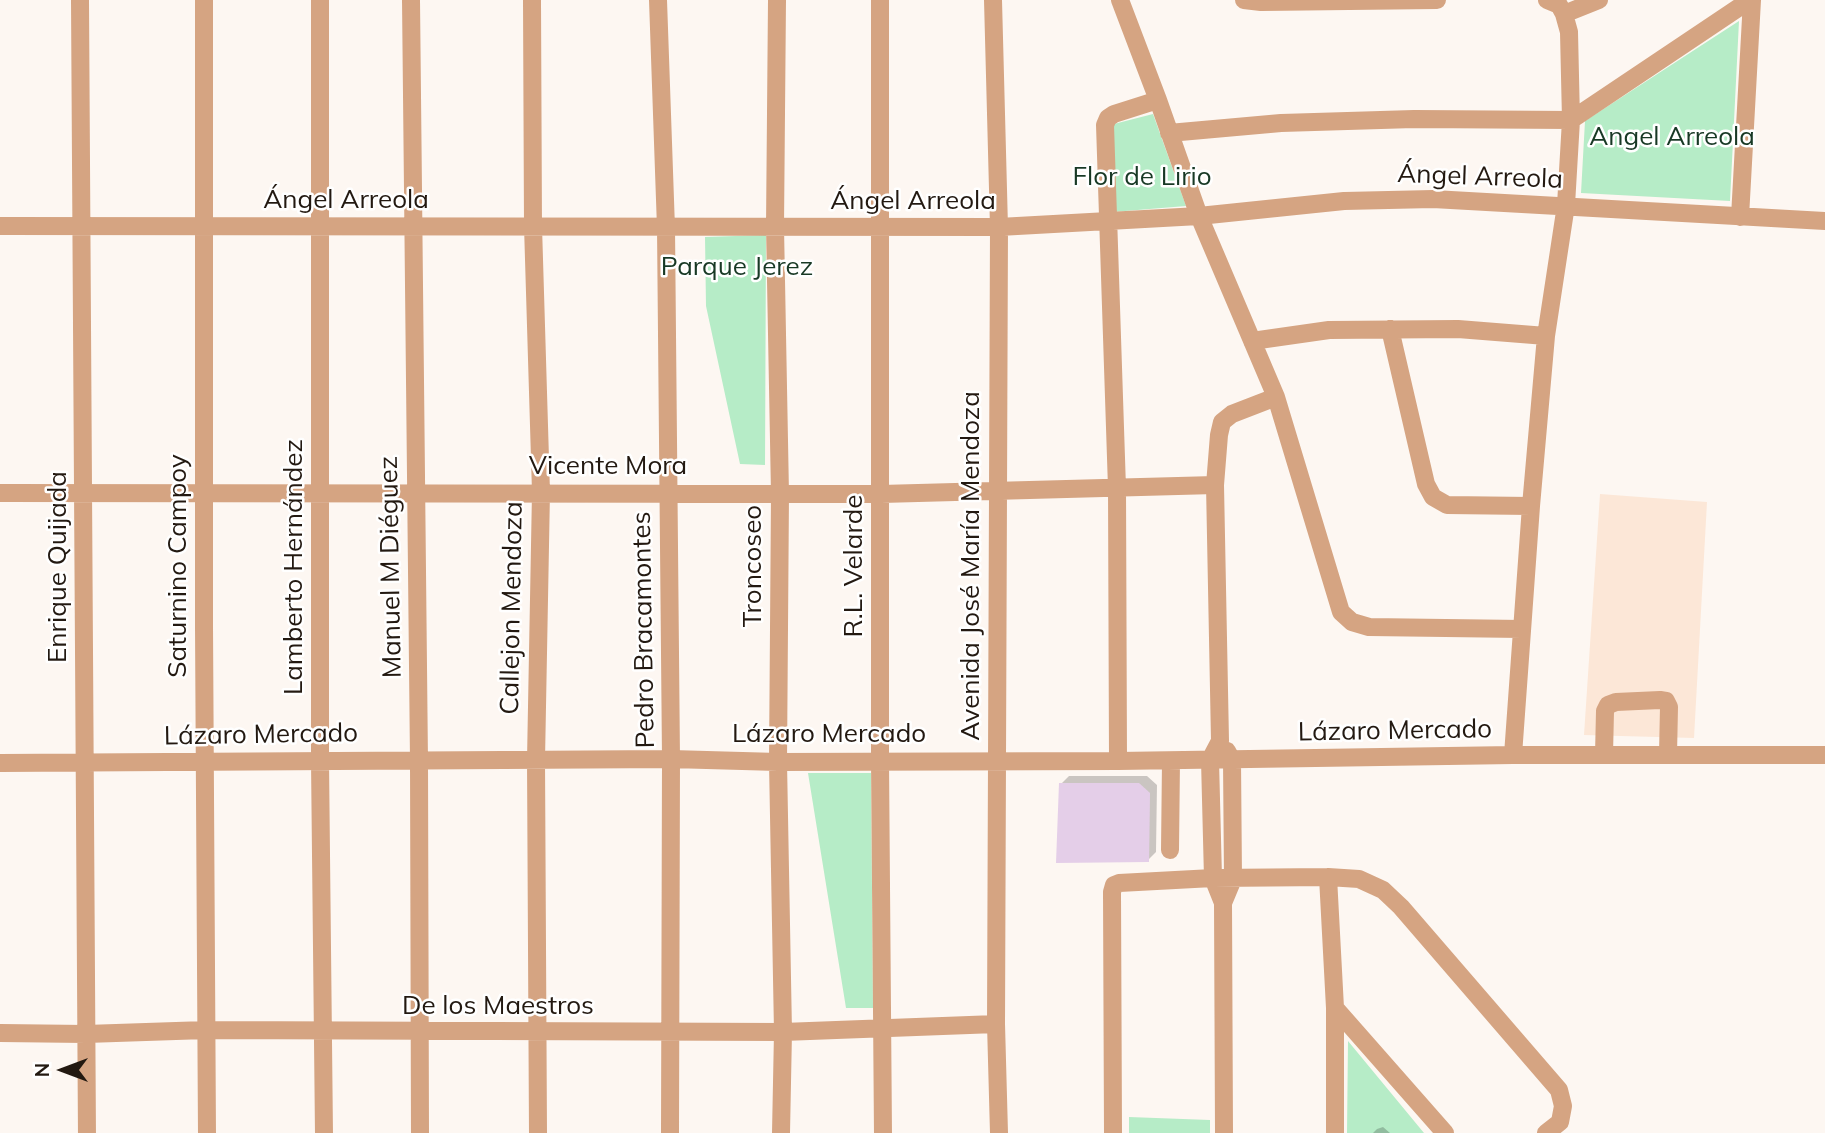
<!DOCTYPE html>
<html>
<head>
<meta charset="utf-8">
<style>
  body { margin:0 }
  #map { position:relative; width:1825px; height:1133px; overflow:hidden; background:#fdf7f2; font-family:Mulish,sans-serif }
  canvas { display:block }
  .north { position:absolute; left:28px; top:1035px; width:70px; height:70px; -webkit-text-stroke:5px #fff; paint-order:stroke; rotate:270deg; font-size:19px; font-weight:700; line-height:28px; text-align:center; color:#231911 }
  .north::after { content:''; display:block; margin:auto; width:24px; height:32px; background:#231911; clip-path:polygon(50% 0,100% 100%,50% 72%,0 100%) }
</style>
</head>
<body>
<div id="map">
<canvas width="1825" height="1133"></canvas>
<div class="north">N</div>
</div>
<script>
const c = document.querySelector('canvas').getContext('2d');
c.lineJoin = 'round';
function fillPath(path, color) { c.fillStyle = color; c.fill(path, 'evenodd'); }
const shape = rows => new Path2D(rows.map(r => 'M' + r).join(''));
function strokePath(path, color, width, dash) { c.strokeStyle = color; c.lineWidth = width; c.lineCap = dash ? 'butt' : 'round'; c.setLineDash(dash || []); c.stroke(path); }
function drawText(font, color, halo, rows, align = 'center') {
  c.font = font + ' Mulish,sans-serif'; c.lineWidth = 5; c.setLineDash([]); c.textBaseline = 'middle'; c.strokeStyle = halo; c.fillStyle = color; for (const [text, x, y, turn = 0] of rows) {
    c.save(); c.translate(x, y); c.rotate((+turn || 0) * Math.PI / 180); c.textAlign = isNaN(turn) ? turn : align; if (halo) c.strokeText(text, 0, 0); c.fillText(text, 0, 0); c.restore();
  }
}
fillPath(shape([
  [1600,494,1707,502,1694,738,1584,735]
]), '#fce7d7');
fillPath(shape([
  [1739,21,1730,201,1581,193,1585,121],
  [1153,114,1186,206,1113,212,1110,125],
  [766,235,765,465,740,464,706,306,705,237],
  [808,773,871,773,873,1008,846,1008],
  [1348,1041,1424,1133,1347,1133],
  [1129,1117,1210,1120,1210,1133,1129,1133]
]), '#b6ecc7');
fillPath(shape([
  [1069,776,1147,776,1157,785,1156,852,1148,860,1061,784],
  [1383,1127,1390,1133,1373,1133,1377,1129]
]), '#0003');
fillPath(shape([
  [1059,783,1139,783,1150,793,1149,862,1056,863]
]), '#e4cee8');
strokePath(shape([
  [80,0,87,1133],
  [204,0,204,626,207,1133],
  [320,0,320,761,324,1133],
  [411,0,419,760,420,1133],
  [532,0,533,226,541,492,536,760,538,1133],
  [658,0,666,228,671,759,670,1133],
  [777,0,775,227,780,494,778,762,783,1032,781,1133],
  [880,0,880,761,883,1133],
  [993,0,999,227,996,1024,999,1133],
  [1120,0,1158,100,1199,216,1276,397,1341,612,1352,622,1369,627,1522,629],
  [1244,0,1261,2,1437,0],
  [1564,14,1599,0],
  [1169,133,1281,123,1414,119,1571,120,1750,0],
  [1740,217,1752,0],
  [0,226,999,227,1199,216,1344,201,1433,199,1825,221],
  [1390,329,1426,484,1433,497,1447,505,1531,506],
  [1252,341,1329,330,1458,329,1546,336],
  [0,493,881,494,1215,485],
  [1513,755,1531,506,1546,336,1566,205,1571,120,1569,32,1564,14,1559,5,1547,0],
  [1604,755,1605,711,1608,705,1616,702,1660,700,1666,701,1669,707,1668,755],
  [1118,761,1117,488,1105,125,1108,118,1114,114,1158,100],
  [0,763,671,759,778,762,1118,761,1513,755,1825,755],
  [1170,850,1171,761],
  [1328,877,1335,1008,1335,1133],
  [1223,903,1213,878,1210,760,1220,741,1215,485,1219,435,1222,422,1232,414,1276,397],
  [1335,1008,1445,1133],
  [0,1033,86,1034,206,1030,783,1032,996,1024],
  [1113,1133,1112,892,1114,885,1119,883,1213,878,1328,877,1359,879,1383,890,1401,907,1559,1090,1563,1106,1560,1122,1546,1133],
  [1224,1133,1223,903,1233,879,1232,760,1227,751]
]), '#d5a482', 18);
drawText('26px', '#183925', '#fff', [
  ["Angel Arreola",1672,137],
  ["Flor de Lirio",1142,177],
  ["Parque Jerez",737,267]
]);
drawText('26px', '#231911', '#fff', [
  ["Ángel Arreola",1480,177,2],
  ["Ángel Arreola",346,200],
  ["Ángel Arreola",913,201],
  ["Vicente Mora",608,466],
  ["Saturnino Campoy",178,566,-90],
  ["Troncoseo",753,566,-90],
  ["R.L. Velarde",854,566,-90],
  ["Avenida José María Mendoza",971,566,-90],
  ["Enrique Quijada",58,567,-90],
  ["Lamberto Hernández",294,567,-90],
  ["Manuel M Diéguez",391,567,-91],
  ["Callejon Mendoza",512,608,-89],
  ["Pedro Bracamontes",644,630,-91],
  ["Lázaro Mercado",1395,731,-1],
  ["Lázaro Mercado",829,734],
  ["Lázaro Mercado",261,735,-1],
  ["De los Maestros",498,1006]
]);
</script>
</body>
</html>
